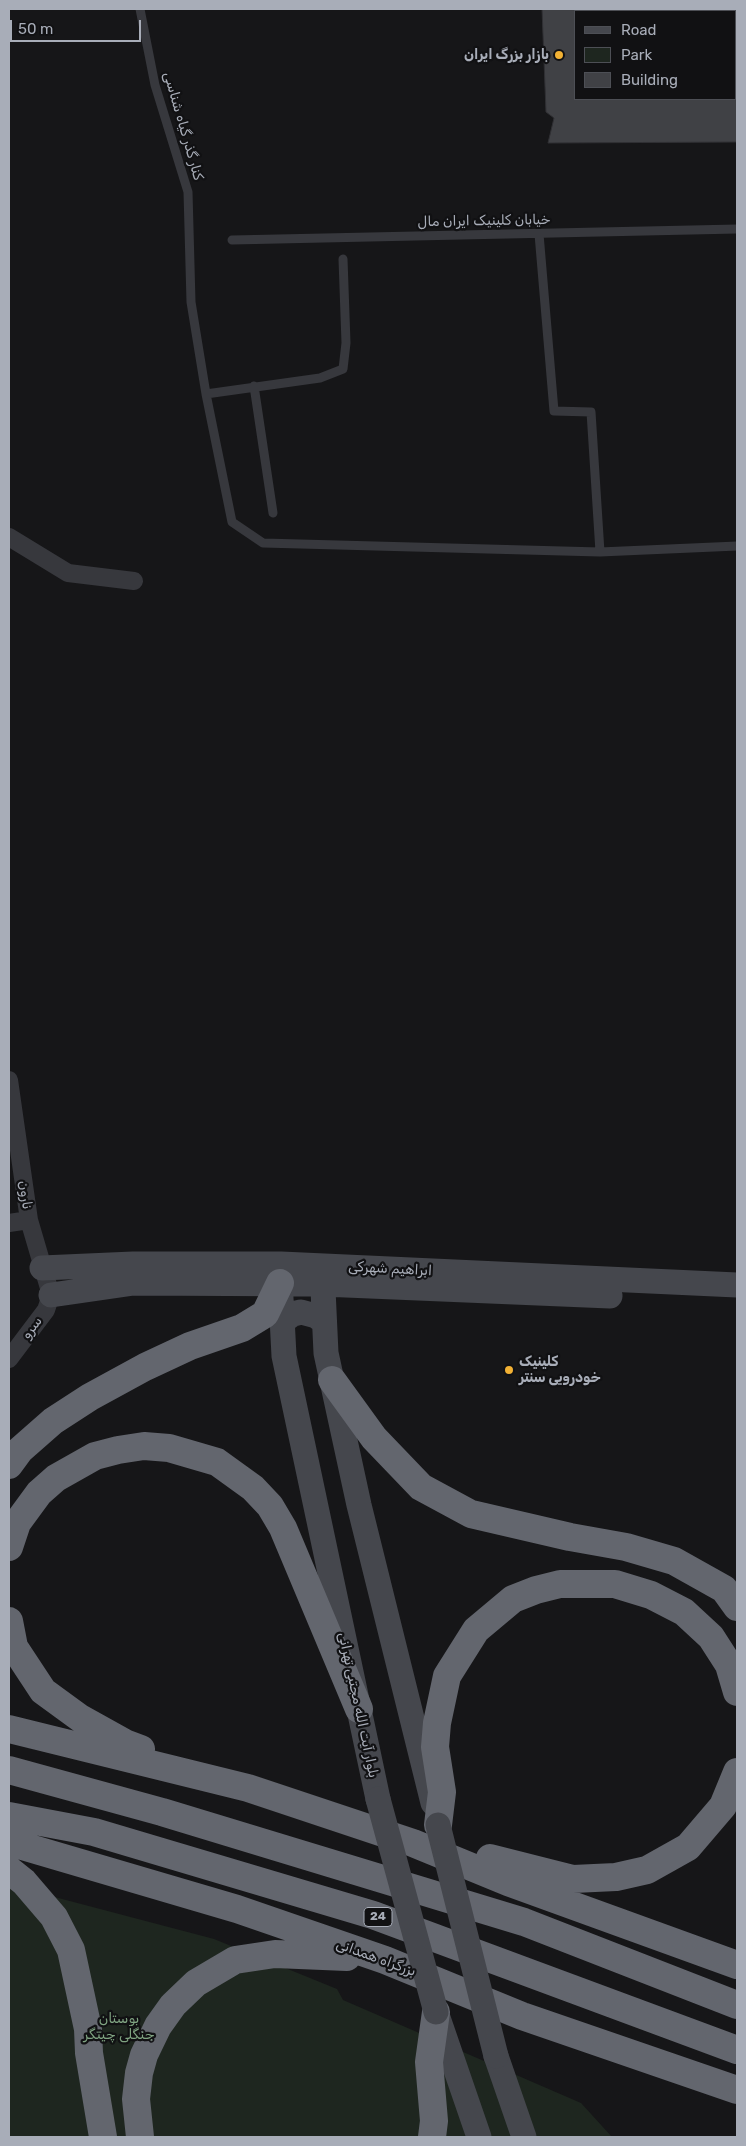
<!DOCTYPE html>
<html>
<head>
<meta charset="utf-8">
<style>
  body { margin:0 }
  #map { position:relative; width:746px; height:2146px; overflow:hidden; background:#161618; font-family:Rubik,sans-serif }
  canvas { display:block }
  .frame { position:absolute; inset:0; border:10px solid #a8adb8; pointer-events:none }
  .legend { position:absolute; left:574px; top:10px; width:162px; height:90px; box-sizing:border-box; background:#111113; border:1px solid #4d4f55; margin:0; padding:6px 9px; list-style:none; font-size:15px; color:#a8adb8 }
  .legend li { display:flex; align-items:center; gap:10px; height:25px }
  .legend b { width:25px; border:1px solid #4d4f55 }
  .scale { position:absolute; left:10px; top:20px; width:131px; height:22px; box-sizing:border-box; border:2px solid #a8adb8; border-top:0; padding-left:6px; font-size:15px; line-height:18px; white-space:nowrap; color:#a8adb8; -webkit-text-stroke:4px #111113; paint-order:stroke }
</style>
</head>
<body>
<div id="map">
<canvas width="746" height="2146"></canvas>
<div class="frame"></div>
<ul class="legend">
<li><b style="height:6px;background:#45474d"></b>Road</li>
<li><b style="height:14px;background:#1e261f"></b>Park</li>
<li><b style="height:14px;background:#404145"></b>Building</li>
</ul>
<div class="scale">50 m</div>
</div>
<script>
const c = document.querySelector('canvas').getContext('2d');
c.lineJoin = 'round';
function fillPath(path, color) { c.fillStyle = color; c.fill(path, 'evenodd'); }
const shape = rows => new Path2D(rows.map(r => 'M' + r).join(''));
function strokePath(path, color, width, dash) { c.strokeStyle = color; c.lineWidth = width; c.lineCap = dash ? 'butt' : 'round'; c.setLineDash(dash || []); c.stroke(path); }
function drawText(font, color, halo, rows, align = 'center') {
  c.font = font + ' Rubik,Vazirmatn,sans-serif'; c.lineWidth = 4.5; c.setLineDash([]); c.textBaseline = 'middle'; c.strokeStyle = halo; c.fillStyle = color; for (const [text, x, y, turn = 0] of rows) {
    c.save(); c.translate(x, y); c.rotate((+turn || 0) * Math.PI / 180); c.textAlign = isNaN(turn) ? turn : align; if (halo) c.strokeText(text, 0, 0); c.fillText(text, 0, 0); c.restore();
  }
}
fillPath(shape([
  [9,1885,214,1939,337,1989,343,2000,581,2103,612,2137,9,2137]
]), '#1e261f');
const building = shape([
  [542,9,575,9,575,99,737,99,737,142,548,143,554,118,546,112,542,9]
]);
fillPath(building, '#404145');
strokePath(building, '#303034', 1);
strokePath(shape([
  [140,9,155,85,188,192,191,302,206,394,232,522,263,543,600,552,737,546],
  [539,234,554,411,591,412,600,552],
  [232,240,737,229],
  [254,386,273,513],
  [206,394,320,378,343,369,346,343,343,259]
]), '#37383d', 9);
strokePath(shape([
  [9,537,68,573,134,581],
  [9,1080,29,1220,51,1295,46,1310,9,1359],
  [9,1223,29,1220]
]), '#37383d', 18);
strokePath(shape([
  [42,1268,133,1264,281,1264,737,1285],
  [322,1268,326,1353,359,1505,433,1803],
  [280,1279,284,1356,378,1799],
  [51,1295,134,1283,322,1284,610,1296],
  [282,1322,293,1314,301,1312,316,1316,324,1322],
  [436,2012,479,2137],
  [496,2056,524,2137]
]), '#45474d', 25);
strokePath(shape([
  [332,1380,374,1438,421,1487,471,1514,570,1537,626,1547,674,1561,724,1589,737,1607],
  [9,1465,20,1450,53,1421,90,1397,145,1367,190,1346,242,1328,265,1314,280,1283],
  [9,1547,17,1523,39,1493,56,1478,95,1456,118,1450,144,1446,169,1448,217,1462,253,1488,270,1506,283,1528,359,1709],
  [9,1621,14,1647,43,1691,80,1718,125,1743,141,1749],
  [9,1729,248,1788,413,1843,508,1882,737,1965],
  [9,1770,162,1812,524,1922,737,2005],
  [9,1816,94,1832,373,1915,737,2050],
  [438,1825,442,1792,435,1747,437,1723,447,1676,476,1630,513,1599,536,1590,560,1584,615,1584,651,1595,684,1612,711,1637,729,1665,737,1692],
  [9,1842,237,1909,385,1960,522,2016,737,2090],
  [490,1858,573,1879,616,1877,647,1870,688,1847,723,1806,737,1772],
  [9,1870,24,1882,54,1917,71,1950,88,2029,89,2053,103,2137],
  [140,2137,136,2099,139,2073,144,2055,158,2026,173,2005,196,1983,235,1960,275,1954,347,1957],
  [432,2137,434,2121,429,2062,436,2012]
]), '#63666e', 28);
strokePath(shape([
  [378,1799,436,2012],
  [438,1825,496,2056]
]), '#45474d', 25);
for (const [x, y, r, color] of [
  [559,55,5,"#f2b134"],
  [509,1370,5,"#f2b134"]
]) { const dot = new Path2D(); dot.arc(x, y, r, 0, 2 * Math.PI); c.fillStyle = color; c.fill(dot); strokePath(dot, '#111113', 2); }
for (const [x, y, w] of [
  [378,1917,28]
]) { const box = new Path2D(); box.roundRect(x - w / 2, y - 9.5, w, 19, 4); c.fillStyle = '#111113'; c.fill(box); strokePath(box, '#a8adb8', 1); }
drawText('bold 12px', '#a8adb8', null, [
  ["24",378,1917]
]);
drawText('bold 14px', '#a8adb8', '#111113', [
  ["بازار بزرگ ایران",549,55],
  ["کلینیک",519,1362,"left"],
  ["خودرویی سنتر",519,1378,"left"]
], 'right');
drawText('14px', '#a8adb8', '#111113', [
  ["کنار گذر گیاه شناسی",183,126,74],
  ["خیابان کلینیک ایران مال",484,221,-1],
  ["نارون",25,1195,82],
  ["ابراهیم شهرکی",390,1269,3],
  ["سرو",32,1328,-53],
  ["بلوار آیت الله مجتبی تهرانی",358,1705,78],
  ["بزرگراه همدانی",376,1958,20]
]);
drawText('14px', '#7fa381', '#111113', [
  ["بوستان",119,2019],
  ["جنگلی چیتگر",119,2035]
]);
</script>
</body>
</html>
